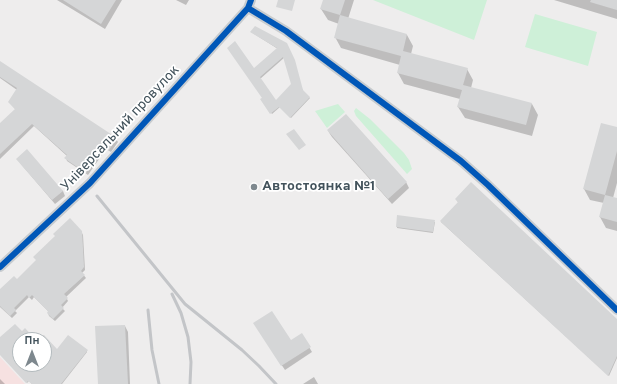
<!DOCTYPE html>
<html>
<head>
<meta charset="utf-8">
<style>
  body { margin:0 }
  #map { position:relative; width:617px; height:384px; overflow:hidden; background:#eeeded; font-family:Overpass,sans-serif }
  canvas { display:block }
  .north { position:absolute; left:12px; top:332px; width:40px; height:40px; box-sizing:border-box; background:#fff; border:1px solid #b3babd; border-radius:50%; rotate:0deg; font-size:11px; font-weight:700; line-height:16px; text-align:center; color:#42525b }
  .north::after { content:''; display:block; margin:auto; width:14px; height:18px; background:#7e888e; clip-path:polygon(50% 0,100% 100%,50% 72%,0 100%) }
</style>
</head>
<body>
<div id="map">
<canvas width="617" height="384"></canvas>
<div class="north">Пн</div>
</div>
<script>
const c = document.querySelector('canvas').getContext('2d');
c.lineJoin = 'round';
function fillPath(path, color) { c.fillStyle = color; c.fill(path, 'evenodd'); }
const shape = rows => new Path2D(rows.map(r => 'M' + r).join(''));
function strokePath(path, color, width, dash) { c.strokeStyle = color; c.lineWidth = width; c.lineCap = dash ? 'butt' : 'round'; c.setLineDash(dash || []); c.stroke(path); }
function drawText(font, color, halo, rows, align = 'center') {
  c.font = font + ' Overpass,sans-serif'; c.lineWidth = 3.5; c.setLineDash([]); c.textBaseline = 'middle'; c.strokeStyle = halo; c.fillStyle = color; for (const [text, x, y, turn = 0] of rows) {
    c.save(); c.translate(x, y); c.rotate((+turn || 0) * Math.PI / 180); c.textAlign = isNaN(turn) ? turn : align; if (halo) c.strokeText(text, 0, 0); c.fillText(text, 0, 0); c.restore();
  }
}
fillPath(shape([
  [0,357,25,384,0,384]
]), '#f6e1e1');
fillPath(shape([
  [373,0,487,0,474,40],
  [535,14,597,32,588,66,525,47],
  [338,104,345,112,327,128,315,111],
  [356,108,370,119,404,153,409,160,412,169,407,174,356,116,354,111]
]), '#cef0d8');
fillPath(shape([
  [57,0,122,0,105,29],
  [176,0,189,0,186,5],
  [324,0,354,0,348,19,407,35,413,46,411,54,467,69,473,80,471,88,532,104,538,115,532,136,465,118,458,107,460,99,404,84,398,73,400,65,341,48,335,37,339,24,328,20,321,9],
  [554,0,617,0,617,19],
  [251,32,286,44,303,91,310,98,291,118,280,107,272,114,261,99,263,98,254,70,278,49],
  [285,57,292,84,276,102,260,79],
  [0,62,116,139,118,142,111,152,106,149,88,175,67,161,66,158,67,156,34,126,0,159,0,123,1,124,16,110,9,102,17,90,0,78],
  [617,129,617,183,613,198,617,199,617,231,606,228,600,217,604,203,590,200,584,189],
  [328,131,406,182,409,188,392,204,332,137],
  [20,163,63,191,65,196,55,204],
  [456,200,617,320,617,358,609,376,441,222,459,203],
  [398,216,435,222,433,233,397,228],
  [81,231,83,235,85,270,82,273,86,278,66,297,68,301,62,308,65,311,55,321,49,316,48,313,49,312,34,297,32,300,29,297,15,311,17,313,12,318,0,307,0,291,17,280],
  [125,326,128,332,130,384,99,384],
  [257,328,291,342,302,335,312,352,285,370],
  [22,333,31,337,36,333,40,337,43,335,57,351,87,351,87,352,62,384,32,384,29,381,27,383,0,354,0,339],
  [20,340,44,340,44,364,20,364],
  [314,377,318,384,303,384],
  [0,379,5,384,0,384]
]), '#0003');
fillPath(shape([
  [63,0,116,0,101,24],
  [278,0,295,0,292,11,276,7],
  [323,0,345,0,340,15,320,9],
  [591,0,617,0,617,10,590,2],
  [340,15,407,34,403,51,468,68,463,85,532,103,526,125,457,107,462,90,397,73,401,56,334,38],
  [255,26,287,43,295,60,303,90,310,97,290,118,279,107,270,114,260,99,262,98,227,48,235,41,254,68,277,48,250,32],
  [283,57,291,84,276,100,260,77],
  [0,61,117,138,109,150,104,146,86,173,64,158,67,155,32,124,0,154,0,123,15,109,8,102,17,88,0,77],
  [346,114,407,182,388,199,327,130],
  [601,123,617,127,617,151,605,195,583,189],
  [294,129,306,145,299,150,286,134],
  [27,149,63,191,52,200,16,159],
  [471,182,617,319,617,356,608,376,440,221,458,202,455,199],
  [605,195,617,198,617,222,599,217],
  [397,215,435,220,433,232,396,227],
  [70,218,82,231,84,267,81,271,85,275,64,294,68,298,61,305,64,308,53,319,47,313,48,311,32,295,29,298,27,295,14,308,16,310,10,316,0,306,0,289,14,276,17,279,36,260,33,257,55,236,53,234],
  [272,311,291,340,302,333,311,347,281,366,253,323],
  [15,324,22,331,25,328,36,340,20,340,20,364,44,364,44,335,57,349,68,335,88,350,61,384,32,384,28,381,26,383,0,355,0,337],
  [125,325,128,384,98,384,95,326]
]), '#d5d6d7');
strokePath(shape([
  [248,8,286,31,461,161,488,185,617,310],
  [0,267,90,183,248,8,251,0]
]), '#c8cccf', 10);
strokePath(shape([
  [97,196,185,304,242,350,259,366,276,384],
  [172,294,181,313,188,337,191,362,190,384],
  [148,310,152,350,159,384]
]), '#c3c5c8', 3);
strokePath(shape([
  [248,8,286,31,461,161,488,185,617,310],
  [0,267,90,183,248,8,251,0]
]), '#0057b8', 6);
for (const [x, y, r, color] of [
  [254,187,4,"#7e888e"]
]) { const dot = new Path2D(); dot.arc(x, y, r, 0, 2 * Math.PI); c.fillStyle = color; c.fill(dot); strokePath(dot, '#fff', 1.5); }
drawText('14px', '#42525b', '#fff', [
  ["Універсальний провулок",121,129,-47]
]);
drawText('bold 14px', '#42525b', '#fff', [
  ["Автостоянка №1",262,187]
], 'left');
</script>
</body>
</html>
